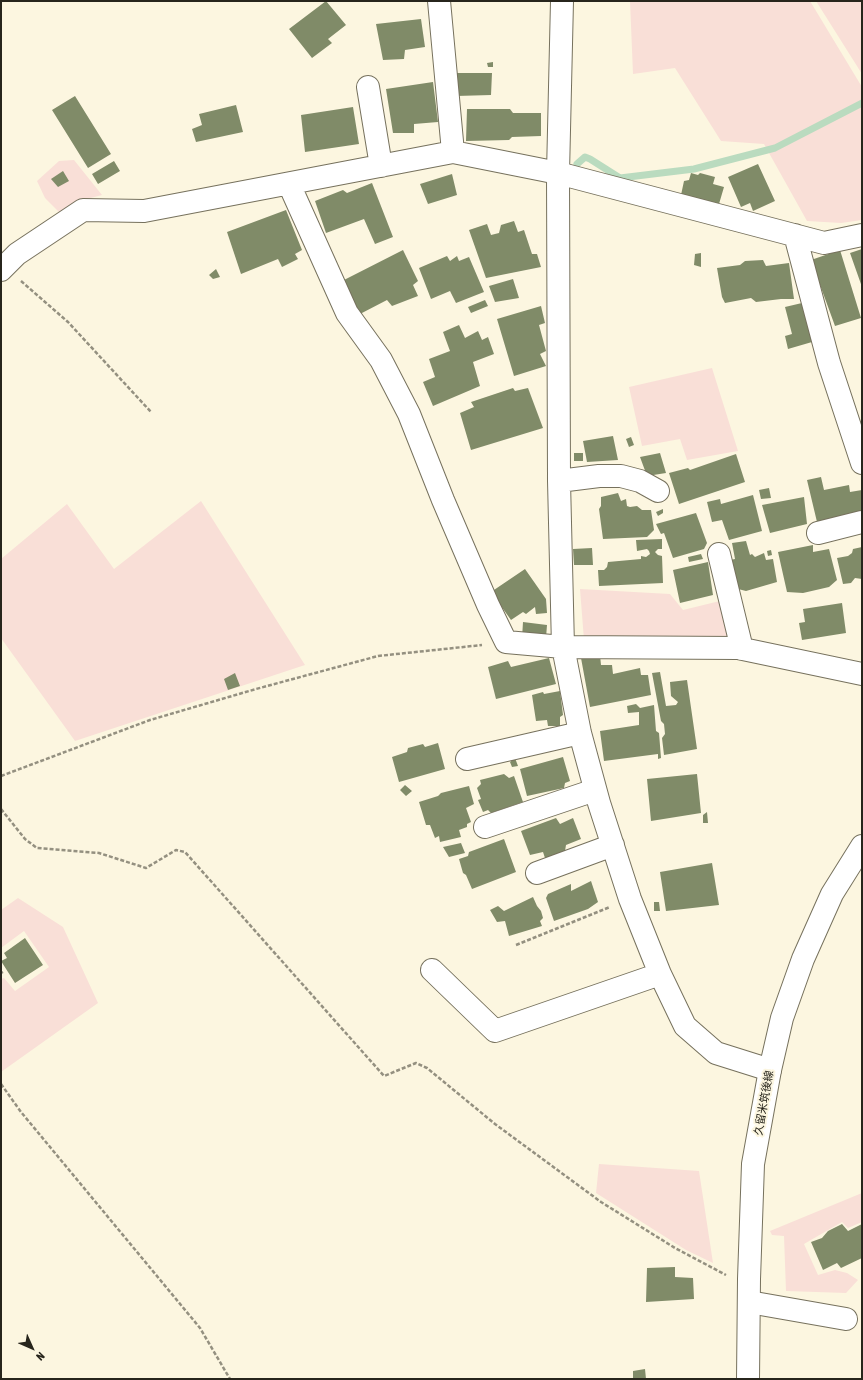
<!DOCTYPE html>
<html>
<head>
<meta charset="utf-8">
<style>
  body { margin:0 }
  #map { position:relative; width:863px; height:1380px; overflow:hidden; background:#fcf6e0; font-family:"Asap Condensed",sans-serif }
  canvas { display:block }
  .frame { position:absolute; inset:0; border:2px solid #27251c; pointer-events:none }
  .north { position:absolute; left:12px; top:1328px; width:40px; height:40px; -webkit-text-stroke:3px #fcf6e0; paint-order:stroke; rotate:135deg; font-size:11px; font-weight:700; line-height:16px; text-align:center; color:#27251c }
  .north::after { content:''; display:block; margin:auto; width:14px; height:18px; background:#27251c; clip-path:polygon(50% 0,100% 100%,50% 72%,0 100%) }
</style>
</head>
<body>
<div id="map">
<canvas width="863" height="1380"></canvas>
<div class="frame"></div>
<div class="north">N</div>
</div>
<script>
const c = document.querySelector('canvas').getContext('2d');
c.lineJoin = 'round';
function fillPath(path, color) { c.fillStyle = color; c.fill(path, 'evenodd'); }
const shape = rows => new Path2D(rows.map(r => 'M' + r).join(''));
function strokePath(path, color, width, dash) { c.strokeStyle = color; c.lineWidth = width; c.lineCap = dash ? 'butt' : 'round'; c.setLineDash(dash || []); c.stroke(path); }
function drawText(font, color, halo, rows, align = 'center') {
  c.font = font + ' "Asap Condensed","Noto Sans JP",sans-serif'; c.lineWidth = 4; c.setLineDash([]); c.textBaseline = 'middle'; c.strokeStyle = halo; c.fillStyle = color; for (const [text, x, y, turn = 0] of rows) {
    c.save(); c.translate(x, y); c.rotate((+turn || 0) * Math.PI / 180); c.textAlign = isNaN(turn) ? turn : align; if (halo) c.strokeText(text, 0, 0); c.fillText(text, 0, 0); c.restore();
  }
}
fillPath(shape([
  [630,1,810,1,862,87,862,220,841,223,807,221,764,144,721,141,675,68,633,74],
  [816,1,862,1,862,74],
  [74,160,102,195,79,201,59,212,45,198,37,181,59,161],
  [712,368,738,451,687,460,680,439,642,446,629,387],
  [201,501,305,665,75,741,1,638,1,559,67,504,114,569],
  [580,589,670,594,683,610,724,600,735,639,584,640],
  [18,898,63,927,98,1003,1,1072,1,979,4,978,15,991,49,967,24,931,1,948,1,910],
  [599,1164,699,1171,713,1263,686,1250,596,1193],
  [862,1193,862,1222,848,1228,842,1222,804,1244,818,1275,835,1270,847,1273,858,1280,846,1293,786,1291,784,1236,772,1235,770,1231]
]), '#f9dfd7');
strokePath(shape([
  [577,164,585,157,590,159,620,178,694,169,775,148,862,103]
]), '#badbbf', 7);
fillPath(shape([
  [326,1,346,25,328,39,332,43,312,58,289,29],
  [421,19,425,47,405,50,404,59,383,60,376,24],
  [493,62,493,67,488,67,487,63],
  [457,73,492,73,491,95,456,96],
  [433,82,438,122,414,124,414,133,393,133,386,89],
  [75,96,111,154,88,168,52,110],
  [236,105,243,132,196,142,192,129,202,125,199,114],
  [353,107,359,144,305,152,301,115],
  [467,109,510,109,513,113,541,113,541,136,512,137,509,140,466,141],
  [114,161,120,171,98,184,92,174],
  [758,164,775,201,753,211,750,203,741,207,728,177],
  [63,171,69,181,58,187,51,179],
  [691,173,698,175,700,173,715,177,713,184,724,187,719,204,681,195,684,181,689,180],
  [452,174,457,195,428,204,420,184],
  [372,183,393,237,375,244,364,219,326,233,315,201,343,190,347,193],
  [286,210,302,250,295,254,298,259,282,267,278,259,241,274,227,232],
  [514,221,518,232,524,230,532,254,537,254,541,267,486,278,469,230,487,224,491,235,499,233,501,225],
  [862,249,862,287,850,253],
  [403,250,418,281,413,285,418,296,392,306,387,300,360,314,344,280],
  [840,250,861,318,835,326,811,260],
  [701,253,701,267,694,265,695,254],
  [447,256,450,261,457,256,459,261,469,257,484,292,456,303,450,291,431,299,419,268],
  [763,260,766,266,789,263,794,299,781,299,756,302,751,298,725,303,722,297,717,268,740,265,745,261],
  [216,269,220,277,213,279,209,275],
  [513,279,519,298,495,302,489,286],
  [485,300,488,306,471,313,468,307],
  [802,303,812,342,788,349,785,336,792,334,785,307],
  [541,306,545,323,539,325,546,351,540,354,546,366,514,376,497,319],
  [459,325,465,338,478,331,482,340,488,337,494,354,473,362,480,386,433,406,423,382,435,377,429,359,450,351,443,332],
  [513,388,515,391,528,388,543,428,471,450,460,413,474,407,471,402],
  [613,436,618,460,587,462,583,441],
  [631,437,634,445,629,447,626,439],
  [574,453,583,453,583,461,574,461],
  [660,453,666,473,647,476,640,457],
  [736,454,745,482,679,504,669,473,688,468,690,470],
  [821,477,824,490,849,485,850,492,862,490,862,512,817,522,807,480],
  [769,488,771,498,761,499,759,490],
  [618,493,621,501,626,499,627,506,630,507,637,506,642,510,651,510,654,530,647,537,603,539,599,509,601,506,601,497],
  [753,495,762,531,729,540,722,520,712,522,707,502,720,499,721,504],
  [804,497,807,524,770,533,762,505],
  [663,509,663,513,658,516,656,512],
  [696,513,707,543,704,549,673,558,664,533,661,534,656,524],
  [662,539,662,549,658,549,655,552,658,555,662,556,663,583,599,586,598,570,604,570,607,567,608,562,641,559,641,556,646,557,650,554,649,551,647,549,637,551,636,540],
  [746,541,750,555,752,554,755,557,764,553,766,560,773,559,777,582,746,591,738,589,730,560,735,559,732,543],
  [813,545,813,552,829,549,837,580,829,587,803,593,787,592,778,552],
  [862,547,862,579,855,578,851,583,843,584,837,558,848,556,852,553,853,549],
  [592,548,593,565,574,565,573,549],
  [771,550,772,555,768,556,767,551],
  [701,554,703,559,689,562,688,557],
  [708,562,713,595,680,603,673,570],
  [525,569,546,599,547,613,536,614,535,607,526,614,523,612,511,620,491,592],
  [842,603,846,633,802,640,799,623,805,622,803,609],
  [523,622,547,625,546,638,522,638],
  [600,655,601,665,612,665,613,674,640,668,641,675,648,675,651,695,590,707,581,658],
  [549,658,556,684,496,699,488,667,508,661,511,667],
  [660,672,666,706,676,705,678,702,671,696,670,682,687,680,697,749,664,755,662,738,665,734,664,724,661,721,652,673],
  [235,673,240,686,228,690,224,679],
  [560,691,563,715,560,717,560,726,548,726,547,720,536,721,532,695,543,692,544,694],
  [636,704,640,708,654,705,656,731,659,733,661,758,658,759,658,754,604,761,600,731,639,725,639,712,628,713,627,706],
  [438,743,445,769,399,782,392,757,407,752,408,748,423,744,425,747],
  [563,757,570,781,565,783,564,788,527,796,520,769],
  [515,758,518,766,512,767,510,762],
  [504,774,509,778,514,776,523,802,491,813,488,810,483,812,478,800,481,799,477,788,481,784,480,780],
  [697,774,701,813,651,821,647,779],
  [405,785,412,791,406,796,400,790],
  [469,786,474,804,466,808,471,822,467,824,467,827,459,830,461,837,440,842,439,836,435,838,430,825,426,825,419,802,438,796,441,793],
  [707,812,708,823,703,823,703,815],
  [556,818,560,824,573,818,581,839,566,845,565,851,545,858,543,852,530,855,521,831],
  [504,839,516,872,472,889,466,875,463,873,459,859,468,856,469,852],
  [461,843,465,853,449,857,443,847],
  [712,863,719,905,666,911,660,872],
  [591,881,598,902,588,909,554,921,546,898,548,894,571,884,571,891],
  [533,897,537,906,541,911,543,918,540,921,542,926,509,936,505,921,497,922,490,910,498,906,504,911],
  [654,902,659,902,660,911,654,911],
  [25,938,43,965,15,983,1,961,7,958,4,953],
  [842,1224,848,1231,862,1224,862,1258,841,1268,837,1263,823,1270,811,1242,822,1238,828,1231],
  [675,1267,675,1277,693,1278,694,1299,646,1302,647,1268],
  [645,1369,646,1379,633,1379,633,1371]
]), '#808b68');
const minor = shape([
  [439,1,453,152],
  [562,1,558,173,559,481,563,647,580,733,599,803,630,899,660,974,685,1026,716,1053,770,1070],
  [368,87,381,166],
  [289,184,347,313,381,360,409,414,443,500,488,605,506,642,563,647,738,648,862,674],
  [795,235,829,363,862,463],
  [1,270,17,254,83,210,144,211,453,152,558,173,824,243,862,235],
  [559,481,599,476,621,476,640,481,658,491],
  [818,533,862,522],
  [719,554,742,649],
  [467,759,580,733],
  [485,827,595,790],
  [537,873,613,845],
  [432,970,495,1031,660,974],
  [749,1302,846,1319]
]);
const major = shape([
  [748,1379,749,1279,753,1164,770,1070,782,1018,803,959,832,894,862,846]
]);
strokePath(minor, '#76715d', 24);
strokePath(major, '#76715d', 24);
strokePath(shape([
  [21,281,68,322,151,412],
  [1,776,150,720,256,689,378,656,482,645],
  [1,809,25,839,37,848,99,853,146,868,176,850,185,852,384,1076,416,1063,427,1068,495,1124,601,1202,675,1248,726,1275],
  [516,945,610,907],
  [1,973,3,972],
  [1,1084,21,1112,200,1328,230,1379]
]), '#949080', 2.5, [4, 2]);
strokePath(minor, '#fff', 22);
strokePath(major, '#fff', 22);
drawText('11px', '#27251c', '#fcf6e0', [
  ["久留米筑後線",764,1103,-80]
]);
</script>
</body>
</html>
